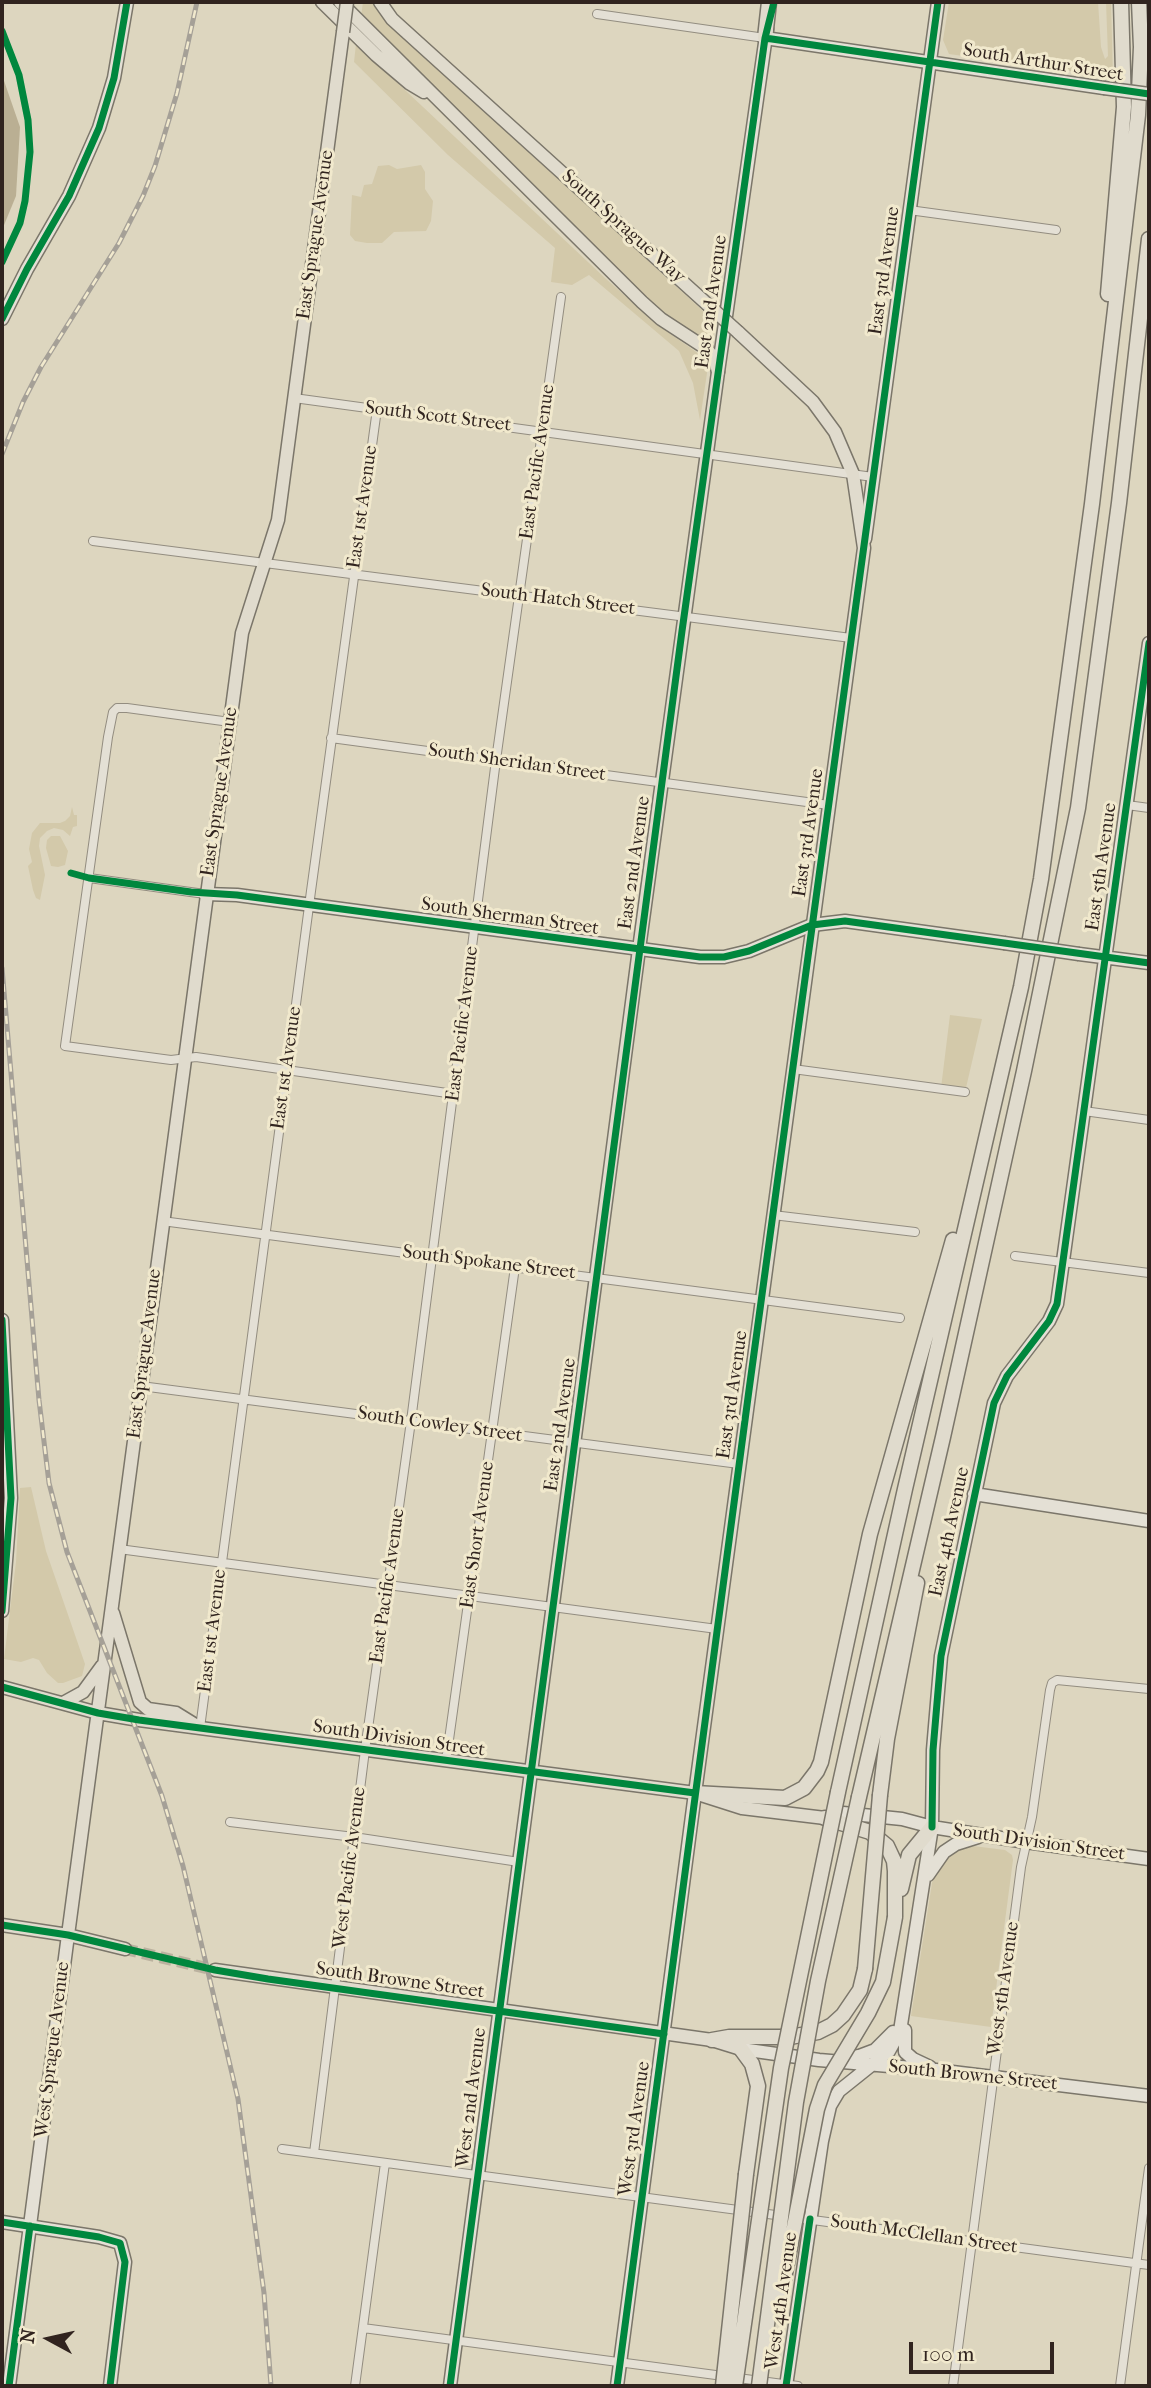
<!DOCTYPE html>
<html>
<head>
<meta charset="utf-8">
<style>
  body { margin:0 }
  #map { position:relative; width:1151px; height:2388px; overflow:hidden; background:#ddd6bf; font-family:"IM FELL French Canon",serif }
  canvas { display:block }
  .frame { position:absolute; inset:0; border:4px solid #31241f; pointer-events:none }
  .north { position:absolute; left:14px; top:2304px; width:70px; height:70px; -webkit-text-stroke:5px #f1e9cd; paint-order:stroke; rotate:278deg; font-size:19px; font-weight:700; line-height:28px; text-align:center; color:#31241f }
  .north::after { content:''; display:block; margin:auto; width:24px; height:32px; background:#31241f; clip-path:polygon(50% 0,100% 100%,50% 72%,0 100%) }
  .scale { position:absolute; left:909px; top:2342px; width:145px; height:32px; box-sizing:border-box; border:4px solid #31241f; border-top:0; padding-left:9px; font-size:21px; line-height:24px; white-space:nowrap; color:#31241f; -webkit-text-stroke:5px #f1e9cd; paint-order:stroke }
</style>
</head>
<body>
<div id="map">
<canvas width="1151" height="2388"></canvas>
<div class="frame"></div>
<div class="north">N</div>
<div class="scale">100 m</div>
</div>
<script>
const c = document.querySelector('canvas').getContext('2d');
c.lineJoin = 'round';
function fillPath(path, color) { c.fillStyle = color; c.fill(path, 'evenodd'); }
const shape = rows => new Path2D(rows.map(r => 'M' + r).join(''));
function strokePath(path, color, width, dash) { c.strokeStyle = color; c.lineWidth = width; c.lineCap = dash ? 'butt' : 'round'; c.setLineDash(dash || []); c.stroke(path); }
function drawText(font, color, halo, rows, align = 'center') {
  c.font = font + ' "IM FELL French Canon",serif'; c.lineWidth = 6; c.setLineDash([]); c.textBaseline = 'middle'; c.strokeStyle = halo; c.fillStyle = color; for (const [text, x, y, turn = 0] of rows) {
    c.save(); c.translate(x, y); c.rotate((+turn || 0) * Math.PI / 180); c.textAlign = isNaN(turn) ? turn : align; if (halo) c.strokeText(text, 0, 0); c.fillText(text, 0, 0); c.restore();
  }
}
fillPath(shape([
  [363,2,375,2,469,96,716,323,712,343,661,314,643,296,550,201,361,17],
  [949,2,1098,2,1101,47,1105,59,1108,56,1106,2,1111,2,1113,77,949,54,943,40],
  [356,44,605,278,659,326,702,356,707,373,700,420,693,383,679,351,589,275,572,285,551,282,555,248,448,155,354,62],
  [389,165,397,169,421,165,425,172,425,189,433,201,431,221,426,231,394,232,382,243,367,243,355,241,350,235,352,195,361,197,364,185,372,184,378,166],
  [72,807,74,815,77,815,77,826,73,827,70,836,63,830,54,828,47,831,40,838,39,846,45,875,40,900,36,898,33,890,28,866,32,862,29,849,32,833,40,823,60,823,65,821,70,816],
  [51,836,60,836,68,851,65,865,58,867,51,866,46,848,47,840],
  [950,1015,982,1019,965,1092,941,1088],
  [31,1487,46,1551,85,1664,82,1676,63,1683,58,1683,47,1673,39,1660,33,1658,21,1662,4,1659,16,1562,20,1488],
  [973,1846,1005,1850,1012,1855,1013,1860,991,2027,911,2016,933,1877,937,1867,952,1852]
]), '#d3c9aa');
fillPath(shape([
  [2,75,20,127,16,196,2,230]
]), '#baaf93');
strokePath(shape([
  [125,1949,215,1970]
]), '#bbb29f', 12, [12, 6]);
const street = shape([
  [597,14,765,38],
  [909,210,1056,230],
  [294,398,873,477],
  [93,541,851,638],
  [230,722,127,708,117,708,113,712,108,737,65,1046,171,1060,196,1057,454,1094],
  [331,738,829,805],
  [1127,805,1149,808],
  [89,878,205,894],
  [793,1069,965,1092],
  [1084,1111,1149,1120],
  [773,1215,915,1232],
  [162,1221,900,1318],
  [1015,1256,1149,1273],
  [141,1386,739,1464],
  [119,1549,717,1629],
  [200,1728,311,891,377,409],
  [446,1761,515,1267],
  [230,1822,354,1837,519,1862],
  [282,2149,1149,2265],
  [314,2153,365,1750,411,1421,496,760,561,297],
  [363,2328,798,2386],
  [355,2386,385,2163],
  [953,2386,1021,1867,1032,1817,1050,1690,1052,1683,1057,1680,1149,1689],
  [1120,2386,1149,2168]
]);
const secondary = shape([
  [765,38,1104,88],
  [2,319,27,269,69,196,99,128,114,78,127,2],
  [718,372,767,29],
  [865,539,938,2],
  [205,894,237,895,700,957,724,957,749,951,812,925,845,921,1004,943],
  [1079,954,1149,963],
  [2,1320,11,1498,2,1611],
  [974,1494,1149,1521],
  [825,1818,843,1813,902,1819,932,1827,1026,1842,1149,1859],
  [928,1875,944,1852,956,1844,978,1837],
  [905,2030,905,2052,913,2059,930,2067],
  [741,2049,819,2060,936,2070,1149,2096],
  [847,2058,859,2056,875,2050,893,2032],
  [2,2222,99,2237,120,2243,125,2262,110,2386],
  [9,2386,68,1935],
  [450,2386,531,1772],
  [617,2386,695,1793],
  [786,2386,822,2141,830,2106,839,2091,889,2051,900,2031,932,1827,933,1750,941,1656,994,1403,1007,1376,1049,1321,1057,1304,1149,643]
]);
const primary = shape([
  [322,2,376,55,409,83,424,92],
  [340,2,642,302,661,319,707,349,715,360,718,372,639,949,531,1772],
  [380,2,392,19,403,29,707,304],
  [113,1613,140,1702,148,1709,176,1713,197,1726],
  [2,1687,98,1713,139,1720,695,1793,742,1808,825,1818],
  [63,1703,83,1692,102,1666],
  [695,1793,864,548,853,474,835,432,813,402,738,332],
  [2,1925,68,1935,125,1949],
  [68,1935,242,633,278,520,343,32],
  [215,1970,712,2040,741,2049]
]);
const highway = shape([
  [765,38,769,2],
  [1108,294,1124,107,1121,2],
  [838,1792,905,1489,1021,987,1041,879,1092,504,1138,115,1141,47,1139,2],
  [695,1793,785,1798,804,1788,817,1771,821,1762,870,1534,953,1240],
  [880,1795,887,1739,917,1583],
  [859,1797,943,1437,1024,1071,1078,808,1119,503,1149,239],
  [825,1818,870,1832,887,1846,894,1861,895,1871,895,1917],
  [901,1889,909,1855,932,1827],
  [712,2040,729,2037,790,2037,818,2032,832,2025,843,2015,860,1990,865,1969],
  [741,2049,752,2064,758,2086,746,2174]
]);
strokePath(street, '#938d80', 10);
strokePath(secondary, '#7b766a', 15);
strokePath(primary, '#7b766a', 15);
strokePath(highway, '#7b766a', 17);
strokePath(street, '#e4e0d5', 8);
strokePath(secondary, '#e4e0d5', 12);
strokePath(primary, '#e0dbcd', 12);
strokePath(highway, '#e0dbcd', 14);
const rail = shape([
  [2,454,23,402,41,367,119,243,143,196,155,166,177,93,197,2],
  [2,968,39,1400,49,1483,67,1552,162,1796,183,1866,238,2099,264,2293,271,2386]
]);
strokePath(rail, '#a5a097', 5);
strokePath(rail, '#f1e9cd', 2.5, [8]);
const secondaryBridge = shape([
  [1104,88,1149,94],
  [1004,943,1079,954]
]);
const primaryBridge = shape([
  [343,32,347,2],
  [707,304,738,332]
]);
const highwayBridge = shape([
  [865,1969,880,1795],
  [778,2309,817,2109,825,2085,868,2013,883,1982,895,1917],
  [723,2386,746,2174],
  [735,2386,781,2068,838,1792],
  [759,2386,796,2102,818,1981,859,1797]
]);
strokePath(secondaryBridge, '#7b766a', 15, []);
strokePath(primaryBridge, '#7b766a', 15, []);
strokePath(highwayBridge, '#7b766a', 17, []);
strokePath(secondaryBridge, '#e4e0d5', 12);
strokePath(primaryBridge, '#e0dbcd', 12);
strokePath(highwayBridge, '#e0dbcd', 14);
strokePath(shape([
  [2,31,19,75,28,120,30,152,25,201,20,223,2,262],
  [765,38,1149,94],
  [2,319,27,269,69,196,99,128,114,78,127,2],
  [71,873,89,878,191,892,237,895,700,957,724,957,749,951,812,925,845,921,1149,963],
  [2,1320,11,1498,2,1611],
  [2,1687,98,1713,139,1720,695,1793],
  [932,1827,933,1750,941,1656,994,1403,1007,1376,1049,1321,1057,1304,1149,643],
  [2,1925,68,1935,215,1970,268,1979,664,2034],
  [2,2222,99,2237,120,2243,125,2262,110,2386],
  [9,2386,30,2226],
  [450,2386,682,631,765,38,774,2],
  [617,2386,749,1390,938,2],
  [786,2386,810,2219]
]), '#00873e', 7);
drawText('19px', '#31241f', '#f1e9cd', [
  ["South Arthur Street",1043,63,9],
  ["South Sprague Way",623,227,42],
  ["East Sprague Avenue",316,235,-82],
  ["East 3rd Avenue",885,271,-82],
  ["East 2nd Avenue",712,302,-82],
  ["South Scott Street",438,417,7],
  ["East Pacific Avenue",538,462,-82],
  ["East 1st Avenue",363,507,-82],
  ["South Hatch Street",558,600,7],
  ["South Sheridan Street",517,763,8],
  ["East Sprague Avenue",220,792,-82],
  ["East 3rd Avenue",809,833,-82],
  ["East 2nd Avenue",635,863,-82],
  ["East 5th Avenue",1102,867,-82],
  ["South Sherman Street",510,917,8],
  ["East Pacific Avenue",463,1024,-83],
  ["East 1st Avenue",287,1068,-82],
  ["South Spokane Street",489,1263,7],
  ["East Sprague Avenue",145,1354,-83],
  ["East 3rd Avenue",733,1395,-82],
  ["South Cowley Street",440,1425,8],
  ["East 2nd Avenue",561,1425,-82],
  ["East 4th Avenue",950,1532,-78],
  ["East Short Avenue",478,1535,-82],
  ["East Pacific Avenue",388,1586,-82],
  ["East 1st Avenue",213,1631,-83],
  ["South Division Street",399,1739,8],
  ["South Division Street",1039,1843,8],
  ["West Pacific Avenue",350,1868,-83],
  ["South Browne Street",400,1981,8],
  ["West 5th Avenue",1004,1989,-82],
  ["West Sprague Avenue",53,2050,-83],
  ["South Browne Street",973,2076,6],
  ["West 2nd Avenue",472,2098,-83],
  ["West 3rd Avenue",635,2129,-82],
  ["South McClellan Street",924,2235,8],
  ["West 4th Avenue",782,2301,-82]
]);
</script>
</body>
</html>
